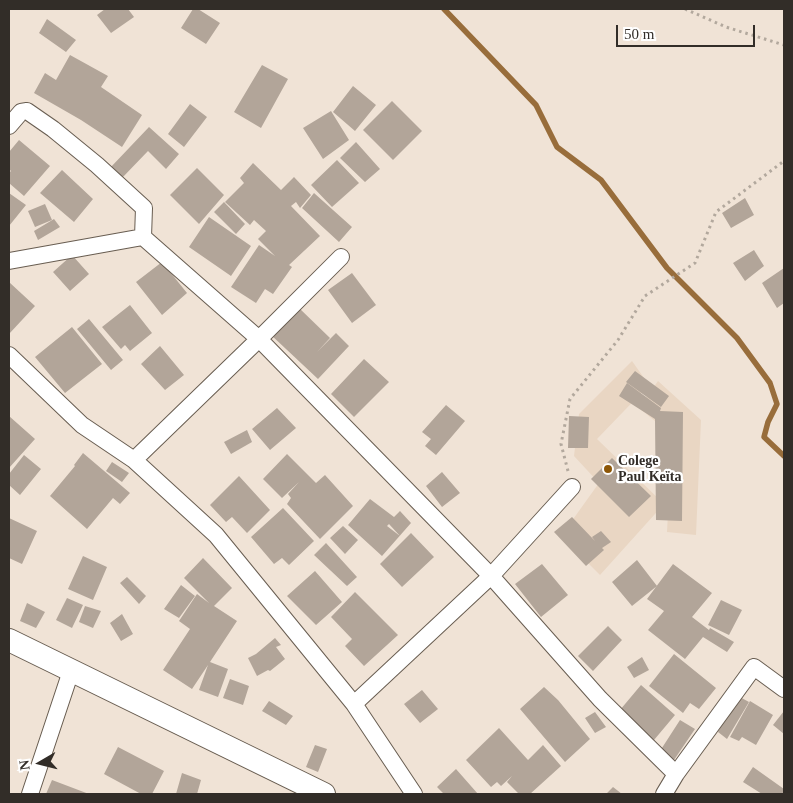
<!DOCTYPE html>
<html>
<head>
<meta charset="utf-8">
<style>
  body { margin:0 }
  #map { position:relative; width:793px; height:803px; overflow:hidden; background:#f0e3d6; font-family:Georgia,serif }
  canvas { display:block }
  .frame { position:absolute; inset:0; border:10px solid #322d28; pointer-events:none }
  .north { position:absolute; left:15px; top:738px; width:50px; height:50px; -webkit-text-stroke:4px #fff; paint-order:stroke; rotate:262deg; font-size:14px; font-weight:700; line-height:20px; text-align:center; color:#322d28 }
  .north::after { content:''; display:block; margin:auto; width:18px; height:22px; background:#322d28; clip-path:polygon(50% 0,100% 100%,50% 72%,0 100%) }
  .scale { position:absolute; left:616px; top:25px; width:139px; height:22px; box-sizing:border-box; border:2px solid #322d28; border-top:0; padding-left:6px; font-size:15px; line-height:18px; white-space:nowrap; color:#322d28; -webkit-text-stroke:4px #fff; paint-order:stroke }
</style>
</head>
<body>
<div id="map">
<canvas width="793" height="803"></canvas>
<div class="frame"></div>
<div class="north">N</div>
<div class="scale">50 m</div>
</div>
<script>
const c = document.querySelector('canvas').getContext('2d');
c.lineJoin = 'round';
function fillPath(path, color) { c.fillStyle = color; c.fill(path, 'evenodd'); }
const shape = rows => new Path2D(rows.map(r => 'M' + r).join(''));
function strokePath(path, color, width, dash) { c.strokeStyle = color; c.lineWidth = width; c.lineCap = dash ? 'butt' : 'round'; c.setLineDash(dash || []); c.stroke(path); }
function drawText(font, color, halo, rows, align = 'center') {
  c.font = font + ' Georgia,serif'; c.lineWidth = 4.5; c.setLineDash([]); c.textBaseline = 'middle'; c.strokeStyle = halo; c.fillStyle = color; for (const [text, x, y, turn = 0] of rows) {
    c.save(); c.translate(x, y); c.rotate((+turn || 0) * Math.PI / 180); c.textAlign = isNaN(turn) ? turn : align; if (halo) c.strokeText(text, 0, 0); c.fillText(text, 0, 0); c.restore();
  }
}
fillPath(shape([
  [632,361,649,385,597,439,664,504,600,575,561,536,599,483,574,456,579,414],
  [658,381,701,420,696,535,667,532,672,435,639,408]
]), '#e9d6c3');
strokePath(shape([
  [444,9,536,105,557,147,601,180,667,268,737,338,770,383,777,404,768,422,764,437,784,456]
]), '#986d3b', 5.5);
fillPath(shape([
  [105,9,128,9,134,17,111,33,97,15],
  [193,9,198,9,220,23,206,44,181,28],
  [47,19,76,40,66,52,39,33],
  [70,55,108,76,101,87,142,115,122,147,81,120,34,93,45,73,56,80],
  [262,65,288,79,261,128,234,112],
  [353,86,376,105,355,131,333,112],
  [392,101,422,131,393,160,363,130],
  [190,104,207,117,184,147,168,134],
  [331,111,349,140,323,159,303,128],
  [149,127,179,154,166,169,148,151,122,178,110,168],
  [19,140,50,166,24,196,9,183,9,173,11,171,9,169,9,152],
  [356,142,380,169,365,182,340,158],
  [337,160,359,183,332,207,311,185],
  [253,163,281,190,294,177,311,195,300,208,296,202,291,206,320,236,289,265,292,267,273,294,265,289,256,303,231,287,259,245,275,256,258,239,266,231,254,220,250,225,225,202,244,183,240,178],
  [197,168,224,195,199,224,170,195],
  [62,170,93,199,74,222,40,193],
  [9,193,26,205,9,226],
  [314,193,352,227,339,242,302,208],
  [745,198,754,215,731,228,722,213],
  [224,202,245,224,236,234,214,212],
  [45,204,52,220,35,227,28,211],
  [209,217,251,246,231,276,189,247],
  [54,219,60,227,38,240,34,231],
  [754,250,764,266,745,281,733,263],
  [72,255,89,274,70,291,53,272],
  [162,262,187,293,162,315,136,282],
  [784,268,784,303,777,308,762,283],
  [352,273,376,305,352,323,328,290],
  [9,282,35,306,9,334],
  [130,305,152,333,130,351,125,345,121,349,102,327],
  [297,306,330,338,317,352,336,333,349,346,318,379,270,334],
  [89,319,123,360,111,370,77,329],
  [72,327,102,364,65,393,35,357],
  [160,346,184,375,165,390,141,364],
  [364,359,389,382,354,417,331,394],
  [635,371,669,396,661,407,626,382],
  [627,383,661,408,660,411,683,412,682,521,656,520,655,419,619,396],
  [446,405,465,421,436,455,425,446,431,439,422,432],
  [277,408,296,428,270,450,252,429],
  [9,416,35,439,9,468],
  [569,416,589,417,588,448,568,448],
  [247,430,252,442,231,454,224,442],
  [83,453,130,493,120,504,113,498,87,529,50,496,75,466,74,465],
  [287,454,316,483,325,475,353,506,320,539,287,504,291,498,288,494,299,482,282,498,263,479],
  [24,455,41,469,20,495,9,485,9,474],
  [612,458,651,496,629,517,591,479],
  [112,462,129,473,122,482,106,471],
  [442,472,460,493,442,507,426,486],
  [239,476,270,510,247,533,232,517,226,522,210,505],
  [370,499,394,517,400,511,411,523,382,556,348,525],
  [389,524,400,536,387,526],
  [283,508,314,541,289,565,282,558,274,564,251,537],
  [572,517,595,541,592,537,601,531,611,542,602,548,604,550,586,566,554,532],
  [9,518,37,531,22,564,9,558],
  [343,526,358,540,345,554,330,538],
  [411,533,434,557,402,587,380,564],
  [326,543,357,577,347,586,314,555],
  [83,556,107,567,93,600,68,589],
  [203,558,232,588,214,606,237,621,210,662,228,669,218,697,199,690,208,665,192,689,163,670,190,629,179,621,197,594,209,603,184,578],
  [637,560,657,586,632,606,612,582],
  [542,564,568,595,541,617,515,584],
  [673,564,712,593,692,617,709,630,710,628,734,642,727,652,703,637,685,659,648,630,664,611,647,599],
  [315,571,342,602,316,625,287,596],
  [127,577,146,596,139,604,120,583],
  [181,585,195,596,179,618,164,609],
  [355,592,398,635,364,666,345,646,352,639,331,617],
  [67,598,83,605,72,628,56,620],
  [721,600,742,610,729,635,708,625],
  [27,603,45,612,36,628,20,621],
  [85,606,101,611,93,628,79,622],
  [122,614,133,634,121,641,110,623],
  [608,626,622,640,593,671,578,656],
  [275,638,281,645,276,647,285,659,270,671,268,670,257,676,248,658,256,654],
  [674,654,716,688,699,709,690,703,683,713,649,686],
  [642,657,649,670,634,678,627,667],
  [230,679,249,686,243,705,223,698],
  [641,685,675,715,654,740,620,710],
  [544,687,558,700,590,739,565,762,520,709],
  [422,690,438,709,420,723,404,704],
  [738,696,749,702,727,739,718,732],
  [269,701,293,716,286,725,262,711],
  [750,701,773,715,756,745,742,737,739,741,730,737],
  [784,711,784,734,773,725],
  [595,712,606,727,595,733,585,718],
  [680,720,695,729,674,760,660,751],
  [499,728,528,760,543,745,561,766,530,794,519,794,507,782,512,776,501,786,497,782,491,787,466,760],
  [315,745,327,749,318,772,306,767],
  [118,747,164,771,152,794,141,794,104,774],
  [753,767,784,789,784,794,762,794,743,782],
  [456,769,478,794,444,794,437,787],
  [182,773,201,780,197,794,176,794],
  [52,780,89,794,46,794],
  [613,787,622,794,606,794]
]), '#b2a599');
const street = shape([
  [9,126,21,112,27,111,53,129,97,165,144,208,143,237],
  [9,261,143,237,259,339,491,576,600,699,676,774],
  [9,355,82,425,134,460,216,535,354,704,414,794],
  [134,460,259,339,341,257],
  [354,704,491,576,572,487],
  [30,794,71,671],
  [664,794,676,774,754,667,784,689]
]);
const secondary = shape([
  [9,640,324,794]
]);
strokePath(street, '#685d51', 18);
strokePath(secondary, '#685d51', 24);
strokePath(shape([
  [685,9,726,27,784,45],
  [568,471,561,444,570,399,618,340,645,296,695,263,716,212,784,161]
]), '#b2a89d', 3, [2.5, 4]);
strokePath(street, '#fff', 16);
strokePath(secondary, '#fff', 22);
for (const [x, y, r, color] of [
  [608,469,5,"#8d5708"]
]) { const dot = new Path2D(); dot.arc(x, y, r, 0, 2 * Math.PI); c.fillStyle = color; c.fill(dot); strokePath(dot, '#fff', 2); }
drawText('bold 14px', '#322d28', '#fff', [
  ["Colege",618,461],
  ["Paul Keïta",618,477]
], 'left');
</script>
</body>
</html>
